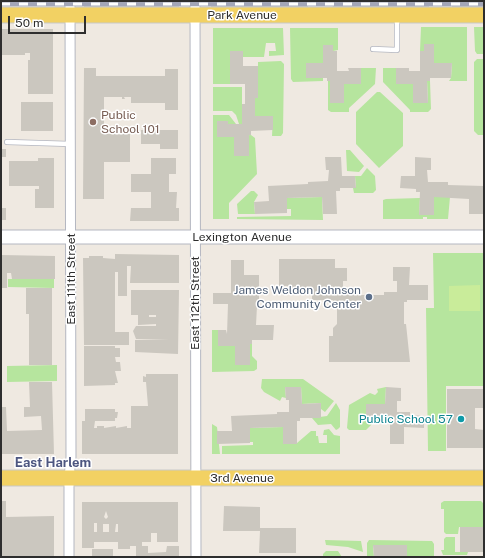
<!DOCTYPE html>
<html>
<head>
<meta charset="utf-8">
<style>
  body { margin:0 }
  #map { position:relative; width:485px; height:558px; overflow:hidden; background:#efe9e1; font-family:"Public Sans",sans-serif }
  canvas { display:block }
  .frame { position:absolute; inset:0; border:2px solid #2e2e2e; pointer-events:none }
  .scale { position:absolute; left:8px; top:16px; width:78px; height:18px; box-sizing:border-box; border:2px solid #2e2e2e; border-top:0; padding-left:5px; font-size:12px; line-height:14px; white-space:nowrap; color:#2e2e2e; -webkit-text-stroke:3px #fff; paint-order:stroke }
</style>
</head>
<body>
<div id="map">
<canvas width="485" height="558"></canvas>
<div class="frame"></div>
<div class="scale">50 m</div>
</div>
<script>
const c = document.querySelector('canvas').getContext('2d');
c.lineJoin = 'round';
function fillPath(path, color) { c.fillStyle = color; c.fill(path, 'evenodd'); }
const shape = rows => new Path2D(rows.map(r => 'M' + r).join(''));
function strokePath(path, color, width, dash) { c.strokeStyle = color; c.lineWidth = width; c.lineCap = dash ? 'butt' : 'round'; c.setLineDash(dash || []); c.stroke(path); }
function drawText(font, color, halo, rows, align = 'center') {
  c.font = font + ' "Public Sans",sans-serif'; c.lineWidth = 3; c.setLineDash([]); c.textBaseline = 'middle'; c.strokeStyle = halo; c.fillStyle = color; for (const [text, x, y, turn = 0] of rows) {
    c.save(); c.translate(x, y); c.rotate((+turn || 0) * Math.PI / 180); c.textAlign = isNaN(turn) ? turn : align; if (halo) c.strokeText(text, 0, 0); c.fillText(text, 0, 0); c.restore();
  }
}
fillPath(shape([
  [421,27,467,27,467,81,449,81,451,78,452,63,434,63,424,44,424,51,420,51],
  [474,27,484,27,484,54,477,54,475,51],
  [213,28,283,28,284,55,269,56,269,51,276,51,275,43,266,43,264,57,243,57,230,51,230,84,213,84],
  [290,28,338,28,338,50,333,51,333,45,323,45,323,63,306,63,323,78,323,81,293,82,291,79],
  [477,59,484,59,484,135,478,135,474,131,474,62],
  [281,61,284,64,283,133,281,136,272,136,273,116,255,116,255,98,258,97,258,62],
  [361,68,376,68,375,84,349,108,349,112,331,112,328,110,328,81,330,81,330,103,344,103,344,84,361,84],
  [383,68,396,68,396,84,413,84,413,103,428,102,427,81,430,81,431,109,428,112,410,112,410,110,383,82],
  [213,87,242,87,242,124,239,124,236,115,232,111,213,111],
  [377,92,380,92,403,113,403,146,379,168,356,144,356,112],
  [213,115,229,115,236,124,228,124,228,121,217,121,217,137,251,135,255,138,257,174,229,203,229,219,213,219],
  [346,150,350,150,364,166,359,172,347,171],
  [367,168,375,176,376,190,373,193,354,193,353,188,356,187,355,176,361,176],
  [251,191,254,191,258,195,254,202,255,214,238,214,237,204],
  [322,197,323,220,237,219,237,217,291,216,291,209,287,209,287,198],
  [434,197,450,197,448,219,427,219,427,217,423,217,423,219,383,219,383,200,386,199,420,198,419,215,433,215],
  [433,253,484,253,484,386,446,386,446,451,428,451,426,308,434,308],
  [8,279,54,279,54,288,8,287],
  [212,330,218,330,218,346,235,346,235,365,250,365,250,344,252,344,252,356,257,361,257,369,254,371,212,372],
  [57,365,57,381,7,382,7,366],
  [262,379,303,379,334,401,325,412,321,409,321,403,302,404,301,387,285,387,286,398,282,397,280,401,264,392,261,388],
  [386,387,385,404,366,404,366,418,387,419,387,422,375,421,366,430,349,430,347,428,349,405,370,393,375,395,378,392,377,389],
  [336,403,340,410,340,427,338,429,336,430,331,424,318,425,312,418,327,416],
  [212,424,217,427,220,454,212,454],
  [283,427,283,444,297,443,311,431,316,431,316,436,318,436,319,443,327,443,327,435,323,435,324,430,329,429,334,435,340,436,340,454,222,454,222,446,253,445,253,442,250,442,250,428],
  [444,501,481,501,484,504,483,527,459,527,458,534,446,534,444,532,444,509,441,509,441,503],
  [446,537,455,537,455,552,468,552,467,555,443,555,441,550,444,550,444,539],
  [325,540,361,541,363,552,348,547,326,545],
  [369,540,432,541,434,544,434,557,407,557,407,545,373,546,374,557,367,557,367,543],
  [326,551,338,551,342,557,323,557,323,554]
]), '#b6e59e');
fillPath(shape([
  [480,285,480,311,449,311,449,286]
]), '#c9ec9a');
fillPath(shape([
  [84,1,179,1,179,7,84,7],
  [211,1,308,1,308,9,211,9],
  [332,1,429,1,429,9,333,8],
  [452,1,484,1,484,8,452,8],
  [1,29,53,29,53,94,28,94,28,60,30,60,30,53,25,53,25,55,1,55],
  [424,44,434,44,434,63,452,63,451,78,430,78,430,81,427,81,428,103,413,103,413,84,396,84,396,68,409,68,409,71,420,71,420,51,424,51],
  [323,45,333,45,333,51,337,51,337,71,349,71,348,68,361,68,361,84,344,84,344,103,330,103,330,81,327,81,327,78,306,78,306,63,323,63],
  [230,51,243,51,243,66,258,66,258,98,255,98,255,116,273,116,273,130,251,131,251,135,249,135,249,156,234,156,234,137,217,137,217,121,228,121,228,124,242,124,242,104,245,104,245,84,230,84],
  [84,68,96,68,96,76,165,76,165,69,178,69,178,110,165,110,165,103,131,103,131,97,124,97,125,99,122,99,122,97,104,97,104,134,130,134,130,162,104,162,104,199,83,199],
  [21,102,53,102,53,131,21,131],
  [141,130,178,130,178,149,160,149,160,144,141,144],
  [1,149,6,149,6,157,1,157],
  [325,157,341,157,342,176,355,176,356,188,340,188,340,191,336,191,337,214,323,214,322,197,287,198,287,213,255,214,254,202,269,201,268,186,308,184,308,182,328,181,329,170,326,170],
  [415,157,431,158,431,170,427,170,428,182,448,182,448,185,484,186,484,214,469,214,469,199,434,197,434,215,419,215,420,192,416,192,416,189,400,188,401,176,415,176],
  [38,158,54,158,54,208,35,208,35,189,39,189,39,186,9,186,9,161,38,161],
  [151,158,176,158,176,174,169,174,169,192,177,192,176,208,179,208,179,221,130,221,131,208,151,208,151,192,131,192,131,174,151,174],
  [1,208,6,208,6,220,1,220],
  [115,254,179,255,179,283,130,283,131,266,127,266,127,296,118,296,118,272,115,272,115,332,129,332,129,345,84,345,83,258,89,258,89,256,103,256,103,258,115,259],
  [1,255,55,256,55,279,12,279,11,273,7,273,7,288,1,288],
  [279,259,335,259,335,268,347,268,347,281,343,281,343,292,356,292,357,295,384,295,384,292,397,292,397,281,393,281,393,267,410,267,409,285,428,285,428,300,407,300,407,302,404,302,404,324,406,324,410,362,329,362,329,336,333,336,333,328,337,324,337,302,333,302,333,300,312,300,312,289,291,289,291,286,279,286],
  [231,260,244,260,244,275,259,275,259,306,257,306,256,325,274,325,273,340,252,340,252,344,250,344,250,365,235,365,235,346,218,346,218,330,226,330,227,334,228,304,213,304,213,293,231,293],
  [26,288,52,288,52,365,29,365,29,314,26,314],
  [131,290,179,290,178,354,135,352,135,340,169,339,136,339,133,331,136,326,156,326,156,324,138,325,138,315,131,315],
  [149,315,156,315,156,317,149,317],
  [84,346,115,346,115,348,120,348,120,357,115,357,116,362,120,362,121,371,115,371,118,383,115,383,115,385,84,386],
  [146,374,178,374,178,454,82,454,82,421,85,421,85,409,115,409,115,412,118,412,117,418,115,418,115,421,95,421,94,428,97,428,97,426,104,426,104,428,116,426,116,428,127,426,127,428,131,428,131,406,148,406,146,382,143,382,143,376,146,377],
  [29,382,52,382,54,454,1,454,1,407,6,407,7,431,42,430,41,416,24,417,24,407,30,407],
  [285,387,301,387,302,404,321,403,321,418,300,418,300,421,297,421,297,444,283,444,283,427,250,428,250,443,217,444,217,431,232,431,231,416,277,414,277,412,289,412,289,400,286,400],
  [386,387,401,388,401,401,397,401,397,412,410,412,410,415,424,416,424,428,404,427,404,444,390,444,390,422,387,422,387,419,366,418,366,404,385,404],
  [447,389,484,389,484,408,475,408,475,429,484,430,484,448,447,448],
  [1,501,6,501,6,517,54,516,54,557,1,557],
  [82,502,178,502,178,542,157,542,157,533,151,533,151,542,142,542,142,546,148,546,148,553,166,552,167,546,179,546,179,557,136,557,136,546,130,546,130,549,118,549,118,542,94,542,94,548,82,548],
  [106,511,108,517,106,519,104,517],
  [94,523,97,523,97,532,94,532],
  [103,524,109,524,109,532,103,532],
  [116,524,118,524,118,532,115,532],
  [224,506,260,507,260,528,296,528,296,553,259,553,260,531,223,531],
  [460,527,484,527,484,552,460,552],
  [373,545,407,545,407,557,374,557],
  [92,549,113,549,113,557,92,557]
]), '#cbc7bf');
const lane = shape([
  [373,49,397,50,397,18],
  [7,142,71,144]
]);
const street = shape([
  [195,1,196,557],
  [69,557,69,478,71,457,70,1]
]);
const secondary = shape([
  [1,237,484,237]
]);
const primary = shape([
  [1,15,484,15],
  [1,478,484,478]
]);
strokePath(lane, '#b4b7c1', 6);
strokePath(street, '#b4b7c1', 11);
strokePath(secondary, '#b4b7c1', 15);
strokePath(primary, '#c9c9c9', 17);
strokePath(lane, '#fff', 4.5);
strokePath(street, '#fff', 9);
strokePath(secondary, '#fff', 13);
strokePath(primary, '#f2d163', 15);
const rail = shape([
  [1,4,484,4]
]);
strokePath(rail, '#a3a6b8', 4.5);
strokePath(rail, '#fff', 3, [9]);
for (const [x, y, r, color] of [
  [93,122,4,"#8d6e63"],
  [369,297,4,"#5c6f8a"],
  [461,419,4,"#0f9aa8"]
]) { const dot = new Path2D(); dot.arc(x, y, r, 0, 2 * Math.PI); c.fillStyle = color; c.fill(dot); strokePath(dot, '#fff', 1.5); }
drawText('12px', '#2e2e2e', '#fff', [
  ["Park Avenue",242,15],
  ["Lexington Avenue",242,237],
  ["East 111th Street",71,279,-90],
  ["East 112th Street",195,303,-90],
  ["3rd Avenue",242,478]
]);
drawText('12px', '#785e54', '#fff', [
  ["Public",101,115],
  ["School 101",101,129]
], 'left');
drawText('12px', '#4e5e75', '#fff', [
  ["James Weldon Johnson",361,290],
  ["Community Center",361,304]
], 'right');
drawText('12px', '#0d838f', '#fff', [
  ["Public School 57",453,419]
], 'right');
drawText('bold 13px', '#4d5680', '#fff', [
  ["East Harlem",53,463]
]);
</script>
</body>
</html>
